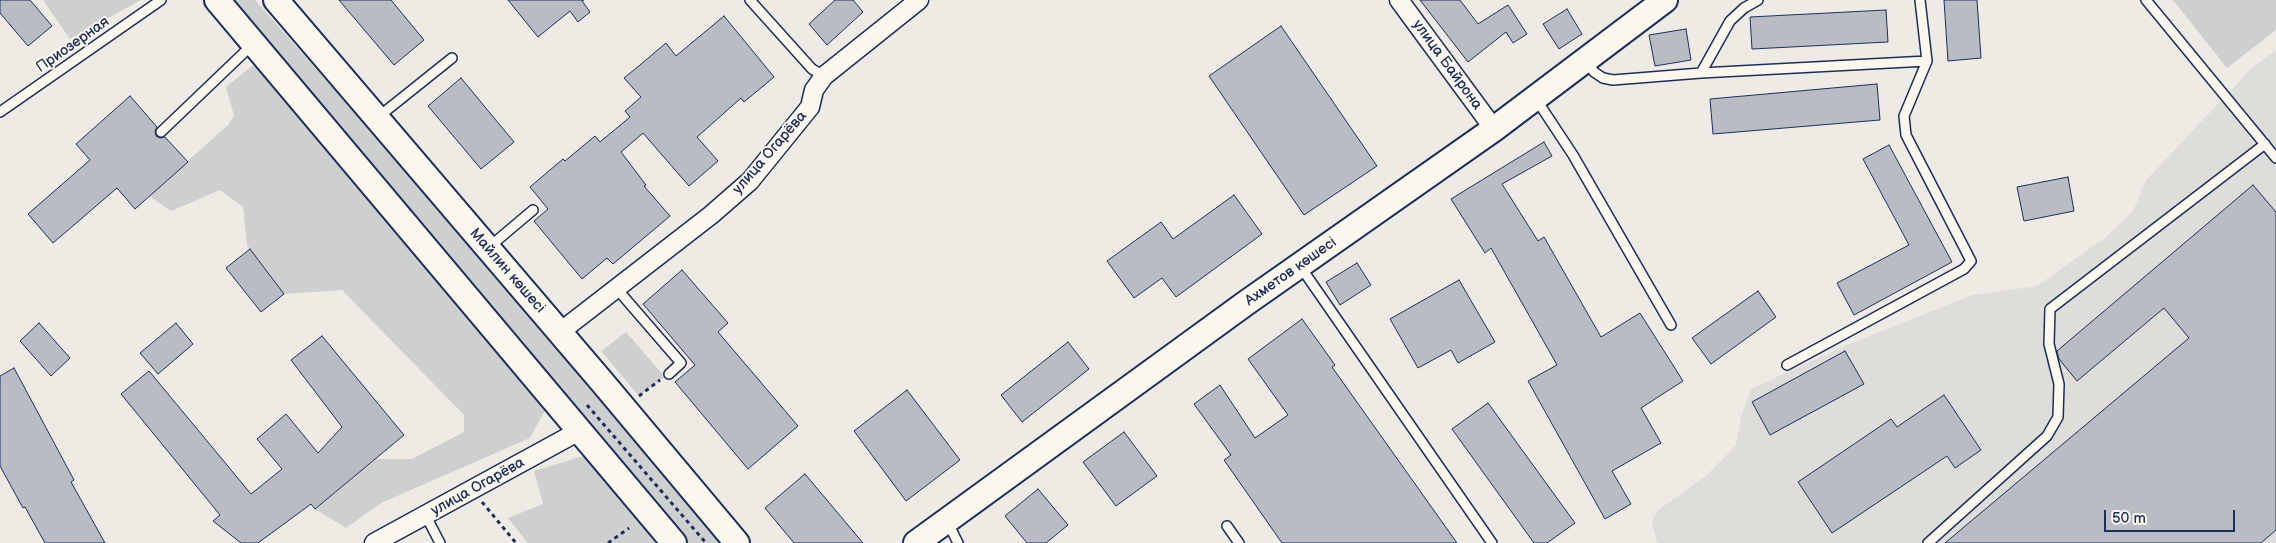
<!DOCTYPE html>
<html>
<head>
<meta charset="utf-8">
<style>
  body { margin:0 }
  #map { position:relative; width:2276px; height:543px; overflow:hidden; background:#eeebe4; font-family:"Balsamiq Sans",sans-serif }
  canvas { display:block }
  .scale { position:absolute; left:2104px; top:510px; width:131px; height:22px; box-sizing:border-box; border:2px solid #1b2f5e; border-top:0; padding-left:6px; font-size:15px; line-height:18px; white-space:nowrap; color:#1b2f5e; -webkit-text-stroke:4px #fbf7ec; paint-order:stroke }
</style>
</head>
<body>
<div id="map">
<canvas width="2276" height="543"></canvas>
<div class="scale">50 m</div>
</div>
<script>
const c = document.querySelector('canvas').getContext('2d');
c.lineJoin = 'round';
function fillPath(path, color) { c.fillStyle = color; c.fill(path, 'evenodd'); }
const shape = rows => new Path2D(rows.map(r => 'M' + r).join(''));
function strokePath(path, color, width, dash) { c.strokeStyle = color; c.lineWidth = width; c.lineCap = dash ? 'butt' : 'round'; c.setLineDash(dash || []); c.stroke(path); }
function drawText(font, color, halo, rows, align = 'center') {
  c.font = font + ' "Balsamiq Sans",sans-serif'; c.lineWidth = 4; c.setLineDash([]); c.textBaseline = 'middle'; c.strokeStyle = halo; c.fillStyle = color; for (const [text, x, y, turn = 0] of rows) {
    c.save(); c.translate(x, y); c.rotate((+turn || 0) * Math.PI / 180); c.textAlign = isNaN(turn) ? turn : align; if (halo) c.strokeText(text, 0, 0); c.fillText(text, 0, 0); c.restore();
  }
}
fillPath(shape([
  [2276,50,2276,543,1657,543,1652,523,1657,511,1707,475,1736,445,1741,417,1751,389,1849,344,1973,295,2037,286,2106,237,2133,211,2146,180,2252,68]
]), '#deddda');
fillPath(shape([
  [43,0,141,0,70,39],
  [222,0,255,0,589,377,728,543,685,543],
  [2173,0,2276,0,2276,30,2227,68],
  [257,62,545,410,530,438,381,503,346,528,315,509,374,459,412,459,464,432,464,415,342,290,284,294,247,245,243,207,220,190,171,211,149,196,229,124,234,115,226,87],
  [626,332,665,377,639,396,601,351],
  [589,454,660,543,528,543,508,518,543,504,534,471]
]), '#cecfcf');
const building = shape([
  [0,0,30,0,52,26,28,46,0,13,0,0],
  [339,0,391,0,424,40,394,65,339,0],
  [508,0,584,0,582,1,590,12,578,22,570,11,538,37,508,0],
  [835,0,853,0,863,12,827,45,809,24,835,0],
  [1420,0,1460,0,1478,24,1508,5,1527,34,1513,43,1506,32,1468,62,1420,0],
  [1944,0,1977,0,1981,58,1948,61,1944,0],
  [1567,9,1582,34,1559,49,1543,24,1567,9],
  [1886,10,1888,42,1752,49,1750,17,1886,10],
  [724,16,774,77,744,102,741,98,697,137,718,161,689,186,643,133,621,152,646,185,644,186,670,216,613,264,607,258,582,279,534,221,548,209,530,187,563,159,565,161,595,136,600,142,630,117,625,111,641,97,624,78,640,65,666,43,676,56,724,16],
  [1281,26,1377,166,1304,215,1209,76,1281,26],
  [1686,29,1691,60,1655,66,1649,35,1686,29],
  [461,78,514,142,481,169,428,106,461,78],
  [1877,84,1880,120,1713,134,1710,99,1877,84],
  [130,96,157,127,155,131,156,136,160,138,165,137,188,162,135,209,117,188,53,243,28,214,90,160,76,144,130,96],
  [1544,142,1552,156,1502,184,1538,241,1544,237,1601,337,1640,313,1683,381,1641,408,1661,443,1612,471,1631,504,1605,519,1528,381,1557,365,1491,248,1485,253,1451,199,1544,142],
  [1889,145,1952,262,1854,315,1837,283,1909,245,1863,159,1889,145],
  [2068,177,2074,211,2024,221,2017,187,2068,177],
  [2253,185,2276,212,2276,530,2261,543,1945,543,2189,338,2164,308,2077,381,2059,359,2057,351,2253,185],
  [1234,195,1262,234,1176,297,1162,278,1134,298,1107,261,1161,222,1173,239,1234,195],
  [250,249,284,294,261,312,226,268,250,249],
  [1357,263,1371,285,1340,305,1326,282,1357,263],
  [682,270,728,323,718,332,798,426,748,469,675,382,695,365,643,304,682,270],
  [1459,280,1495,342,1458,363,1451,350,1418,368,1390,319,1459,280],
  [1758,291,1776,317,1711,364,1692,338,1758,291],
  [1302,319,1335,365,1332,367,1457,543,1282,543,1224,460,1231,455,1194,404,1220,385,1255,438,1288,415,1248,359,1302,319],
  [39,323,70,358,51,376,20,341,39,323],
  [176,323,193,344,158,374,140,353,176,323],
  [322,336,404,435,315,509,311,504,258,543,241,543,213,521,220,515,121,394,149,371,251,494,282,469,257,439,286,414,318,453,342,427,291,360,322,336],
  [1068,342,1089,369,1022,422,1001,395,1068,342],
  [1845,351,1864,384,1770,435,1752,402,1845,351],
  [14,368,74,480,71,482,105,543,45,543,25,507,23,508,0,466,0,376,14,368],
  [907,390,960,460,906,501,854,431,907,390],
  [1944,395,1981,450,1955,468,1947,456,1832,533,1798,482,1891,419,1897,427,1944,395],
  [1488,403,1575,523,1547,543,1534,543,1452,429,1488,403],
  [1124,432,1157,476,1116,506,1083,462,1124,432],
  [805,474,863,543,794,543,765,508,805,474],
  [1038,489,1068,525,1046,543,1027,543,1005,516,1038,489]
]);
fillPath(building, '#b9bcc3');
strokePath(building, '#1b2f5e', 1);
const lane = shape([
  [750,0,812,69,824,76],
  [2146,0,2276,158],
  [1586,60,1594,72,1603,78,1613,80,1701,73,1927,61],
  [1701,73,1730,21,1744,8,1758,0],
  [1536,99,1573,155,1671,325],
  [0,112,161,0],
  [377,118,452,58],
  [161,132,253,44],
  [488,248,533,210],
  [1300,266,1492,543],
  [617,289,681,363,669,374],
  [1787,365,1964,269,1971,261,1906,135,1904,116,1927,61,1920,0],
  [426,516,440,543],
  [947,521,958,543],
  [1227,526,1239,543],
  [1928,543,2047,436,2058,417,2059,384,2049,344,2050,309,2265,144]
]);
const street = shape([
  [1399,0,1494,129],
  [560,332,711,215,750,181,810,107,814,90,824,76,919,0],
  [374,543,581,430]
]);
const secondary = shape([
  [217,0,674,543],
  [276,0,603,383,737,543],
  [916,543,1246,303,1494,129,1665,0]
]);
strokePath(lane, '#1b2f5e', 12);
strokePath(street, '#1b2f5e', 21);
strokePath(secondary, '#1b2f5e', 28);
strokePath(shape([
  [639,396,660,380],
  [587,405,706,543],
  [482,502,516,543],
  [608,543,629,528]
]), '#1b2f5e', 3, [4, 4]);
strokePath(lane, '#fbf7ec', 9);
strokePath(street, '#fbf7ec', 18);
strokePath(secondary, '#fbf7ec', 24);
drawText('15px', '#1b2f5e', '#fbf7ec', [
  ["Приозерная",73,45,-35],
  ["улица Байрона",1447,65,54],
  ["улица Огарёва",770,153,-49],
  ["Майлин көшесі",507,271,49],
  ["Ахметов көшесі",1291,272,-35],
  ["улица Огарёва",478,487,-29]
]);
</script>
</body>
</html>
